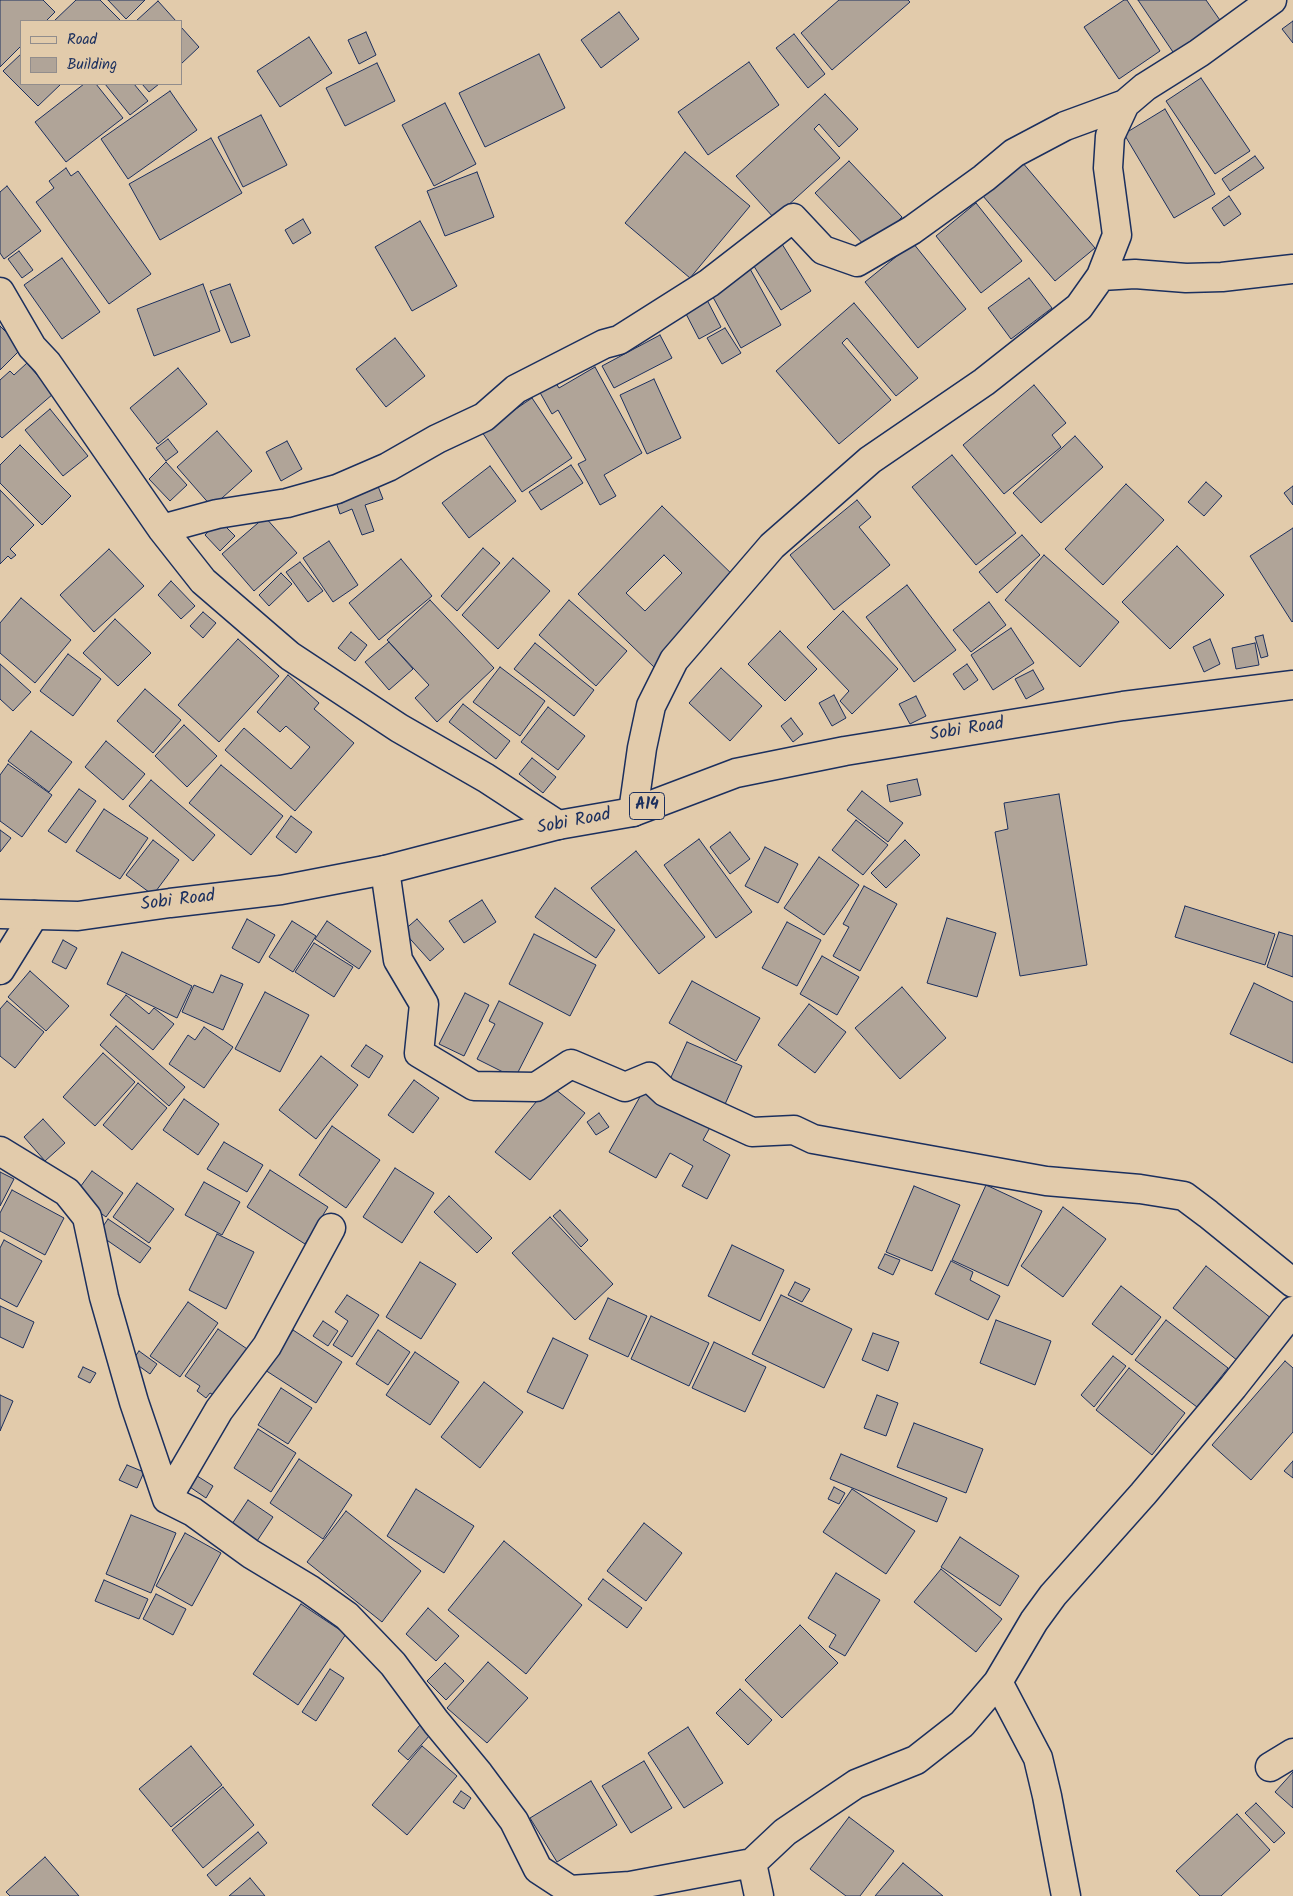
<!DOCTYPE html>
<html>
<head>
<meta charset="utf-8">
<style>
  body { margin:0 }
  #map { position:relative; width:1293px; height:1896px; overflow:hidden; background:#e2cbab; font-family:Kalam,sans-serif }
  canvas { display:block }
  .legend { position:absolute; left:20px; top:20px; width:162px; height:65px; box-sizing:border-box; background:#e2cbab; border:1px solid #928d8c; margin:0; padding:6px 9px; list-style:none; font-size:15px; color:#1b2f5e }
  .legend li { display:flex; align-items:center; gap:10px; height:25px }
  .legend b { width:25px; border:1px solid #928d8c }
</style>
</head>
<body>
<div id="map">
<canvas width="1293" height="1896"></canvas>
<ul class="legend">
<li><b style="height:6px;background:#e2cbab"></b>Road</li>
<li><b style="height:14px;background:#b0a498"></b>Building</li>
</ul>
</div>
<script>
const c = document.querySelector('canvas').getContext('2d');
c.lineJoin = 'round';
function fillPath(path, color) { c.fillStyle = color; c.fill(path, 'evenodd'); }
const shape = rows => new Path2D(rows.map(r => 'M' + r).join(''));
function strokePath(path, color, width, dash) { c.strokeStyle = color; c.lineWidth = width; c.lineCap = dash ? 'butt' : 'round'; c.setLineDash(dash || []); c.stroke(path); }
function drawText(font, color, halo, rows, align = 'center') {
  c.font = font + ' Kalam,sans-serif'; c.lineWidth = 4; c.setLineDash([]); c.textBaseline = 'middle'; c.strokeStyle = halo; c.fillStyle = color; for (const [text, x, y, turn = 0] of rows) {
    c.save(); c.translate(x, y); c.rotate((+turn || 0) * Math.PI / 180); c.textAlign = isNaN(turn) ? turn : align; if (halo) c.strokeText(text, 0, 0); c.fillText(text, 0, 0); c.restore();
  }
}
const building = shape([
  [0,0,43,0,55,12,46,21,21,21,21,46,0,67,0,0],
  [76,0,100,0,121,21,54,21,76,0],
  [108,0,145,0,126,19,108,0],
  [839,0,908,0,910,2,832,70,801,33,839,0],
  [1124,0,1127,0,1160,51,1119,79,1084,27,1124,0],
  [1138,0,1206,0,1224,26,1177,58,1138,0],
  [158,1,176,21,136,21,158,1],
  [619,12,639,39,601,68,581,40,619,12],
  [1293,21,1293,43,1282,29,1293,21],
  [181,27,199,47,181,64,181,27],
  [366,32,376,55,359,64,348,40,366,32],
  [794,34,825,74,808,88,776,48,794,34],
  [309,37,332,73,280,107,257,71,309,37],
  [21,54,21,84,61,84,38,106,3,71,21,54],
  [539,54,565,108,485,147,459,93,539,54],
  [749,62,779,105,708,155,678,112,749,62],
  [377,63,395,101,345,126,326,88,377,63],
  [1201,78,1250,151,1215,174,1166,101,1201,78],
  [84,84,96,84,123,118,66,162,35,122,84,84],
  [105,84,134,84,148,101,130,115,105,84],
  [142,84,159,84,149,92,142,84],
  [170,91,197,130,128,179,101,139,170,91],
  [825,94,858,129,839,147,819,124,814,129,840,158,774,218,736,176,825,94],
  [445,103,476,164,434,186,402,125,445,103],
  [1165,109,1215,194,1174,218,1124,134,1165,109],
  [261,115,287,165,243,187,218,137,261,115],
  [211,138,242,193,160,240,129,184,211,138],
  [685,152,750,206,690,278,625,223,685,152],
  [1255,156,1264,168,1230,191,1222,179,1255,156],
  [849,161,902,217,869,250,815,193,849,161],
  [1022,162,1095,248,1055,281,983,196,1022,162],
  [66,168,71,176,78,171,151,274,109,304,36,202,54,188,49,181,66,168],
  [477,172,494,217,445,236,427,191,477,172],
  [7,186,41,231,4,259,0,253,0,192,7,186],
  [1229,196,1241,214,1224,226,1212,208,1229,196],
  [976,203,1022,261,981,293,936,236,976,203],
  [303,219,311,233,293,244,285,230,303,219],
  [420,221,457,286,412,311,375,247,420,221],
  [913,243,966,309,918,348,865,282,913,243],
  [782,244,811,291,781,310,752,263,782,244],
  [19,251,33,270,22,278,8,259,19,251],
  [62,258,100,312,62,339,24,285,62,258],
  [749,267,781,325,741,348,709,290,749,267],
  [1029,278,1052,308,1011,339,988,308,1029,278],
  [203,284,220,331,154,356,137,309,203,284],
  [230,284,250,336,231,343,210,291,230,284],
  [706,298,721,327,699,339,684,310,706,298],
  [854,303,918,378,896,396,847,338,842,343,891,400,839,444,776,371,854,303],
  [0,326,22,348,0,370,0,326],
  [725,328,741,353,722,364,707,338,725,328],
  [660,335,672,358,614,388,602,366,660,335],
  [395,338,425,376,386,407,356,369,395,338],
  [27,363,53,394,2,438,0,436,0,380,10,371,14,375,27,363],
  [595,367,642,453,604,475,616,496,600,505,578,464,586,460,558,410,552,414,538,389,554,380,559,388,595,367],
  [178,368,207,404,158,444,130,408,178,368],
  [654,379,681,438,647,454,620,395,654,379],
  [1034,385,1066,423,1052,435,1061,447,1004,494,963,445,1034,385],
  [532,398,572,458,522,492,482,432,532,398],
  [50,409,88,456,63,476,25,430,50,409],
  [217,431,252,471,212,507,177,467,217,431],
  [1075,436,1103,467,1041,523,1013,493,1075,436],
  [168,439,178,452,166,461,156,448,168,439],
  [287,441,302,469,281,481,266,452,287,441],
  [20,445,71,496,42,525,0,483,0,465,20,445],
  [952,455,1016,533,976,565,912,487,952,455],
  [166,462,187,485,170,501,149,479,166,462],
  [571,465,583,483,541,510,529,492,571,465],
  [490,466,516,501,469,538,442,503,490,466],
  [376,481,383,499,365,505,374,531,362,535,352,509,340,514,334,496,376,481],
  [1206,482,1222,496,1204,516,1188,502,1206,482],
  [1126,484,1164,520,1103,585,1065,549,1126,484],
  [1293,486,1293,505,1284,493,1293,486],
  [0,490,34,525,10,549,16,555,11,559,8,556,0,564,0,490],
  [857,500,871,517,859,527,890,565,834,610,790,555,857,500],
  [662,506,739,581,655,668,578,594,662,506],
  [664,555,682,573,645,611,626,593,664,555],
  [265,517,297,553,254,591,222,554,265,517],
  [219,520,235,536,220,551,205,535,219,520],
  [1293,528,1293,621,1292,622,1250,556,1293,528],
  [1022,535,1040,555,997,593,979,572,1022,535],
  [329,541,358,585,333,602,303,558,329,541],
  [1177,546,1224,595,1170,649,1122,602,1177,546],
  [483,548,500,563,457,611,441,596,483,548],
  [109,549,144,586,94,632,60,595,109,549],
  [1044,555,1119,622,1080,667,1005,600,1044,555],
  [513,558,550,591,498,649,462,615,513,558],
  [401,559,432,596,379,640,349,603,401,559],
  [300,562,323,591,308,602,286,572,300,562],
  [281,573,292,584,269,606,259,595,281,573],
  [171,581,195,606,181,619,158,595,171,581],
  [907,585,956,650,914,682,866,617,907,585],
  [21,598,71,640,35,683,0,653,0,623,21,598],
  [430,600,494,668,437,722,415,698,429,685,387,640,430,600],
  [569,600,627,651,596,686,539,635,569,600],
  [989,602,1006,625,971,652,953,630,989,602],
  [843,611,898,669,852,714,840,701,849,691,807,647,843,611],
  [203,612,216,623,203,638,190,626,203,612],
  [115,619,151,653,118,686,83,653,115,619],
  [1011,628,1034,663,993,690,971,655,1011,628],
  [780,631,817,669,785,701,748,664,780,631],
  [351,632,367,645,355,661,338,648,351,632],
  [1263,635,1268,656,1261,658,1255,637,1263,635],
  [238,639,279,676,219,742,178,705,238,639],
  [1210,639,1220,664,1204,672,1193,647,1210,639],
  [389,642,413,669,389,690,365,662,389,642],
  [535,643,594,690,574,716,514,669,535,643],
  [1255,643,1259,665,1236,669,1232,648,1255,643],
  [68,654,101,679,73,716,40,691,68,654],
  [0,664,31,692,13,711,0,699,0,664],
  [967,664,978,680,964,690,953,674,967,664],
  [500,667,545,701,520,736,473,702,500,667],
  [721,668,762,706,730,741,689,703,721,668],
  [1033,670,1044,689,1026,699,1015,679,1033,670],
  [288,675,319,703,314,709,354,743,295,811,225,750,244,728,291,769,310,747,286,726,280,732,257,712,288,675],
  [145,689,181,720,153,753,117,721,145,689],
  [834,695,846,718,832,726,819,703,834,695],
  [916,696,926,716,910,724,899,704,916,696],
  [463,704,510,741,496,759,449,722,463,704],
  [548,707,585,736,558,770,521,742,548,707],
  [791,718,803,734,793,742,781,726,791,718],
  [184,725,217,756,187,787,155,756,184,725],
  [31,731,72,762,49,792,8,761,31,731],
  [106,741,145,774,123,800,85,767,106,741],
  [532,758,556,777,543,793,519,774,532,758],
  [8,764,52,795,22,837,0,821,0,775,8,764],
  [221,765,283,816,251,855,189,803,221,765],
  [917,779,921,795,890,802,887,785,917,779],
  [151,780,215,835,193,861,129,806,151,780],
  [79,789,96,801,66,843,48,831,79,789],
  [862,791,903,823,888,842,847,810,862,791],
  [1059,794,1087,965,1020,976,995,832,1008,829,1004,803,1059,794],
  [104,809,148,838,120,879,76,851,104,809],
  [291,816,312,832,296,853,276,837,291,816],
  [856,820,888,845,863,875,832,850,856,820],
  [0,830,11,838,0,852,0,830],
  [730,832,750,859,730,874,710,847,730,832],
  [699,839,752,912,716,938,664,865,699,839],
  [153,840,179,860,153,895,126,875,153,840],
  [905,840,920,855,886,888,871,873,905,840],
  [765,847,798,864,778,903,745,886,765,847],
  [636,851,705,937,659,974,591,888,636,851],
  [819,857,859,885,824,935,784,908,819,857],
  [864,886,897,904,860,971,833,956,849,927,843,924,864,886],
  [555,888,615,930,596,958,535,917,555,888],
  [482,900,496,922,464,943,449,921,482,900],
  [1185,906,1275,934,1265,965,1175,937,1185,906],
  [947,918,996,933,977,997,927,983,947,918],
  [247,919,275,935,259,963,232,948,247,919],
  [417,919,444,949,430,961,403,931,417,919],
  [292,921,316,936,293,972,269,957,292,921],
  [327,921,371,951,359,969,315,939,327,921],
  [787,922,821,940,797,986,762,968,787,922],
  [1279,932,1293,936,1293,977,1267,967,1279,932],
  [534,934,596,965,570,1016,509,984,534,934],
  [63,940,77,948,66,969,52,962,63,940],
  [314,943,353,967,334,997,295,972,314,943],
  [122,952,192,986,177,1018,107,984,122,952],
  [822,956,859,977,837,1015,800,994,822,956],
  [30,971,69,1006,46,1031,8,997,30,971],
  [221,975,243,984,223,1030,182,1012,194,985,213,993,221,975],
  [692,981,760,1018,736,1061,669,1023,692,981],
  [1254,983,1293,1002,1293,1063,1230,1034,1254,983],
  [902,987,946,1038,900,1079,855,1028,902,987],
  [265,992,309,1015,280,1072,235,1049,265,992],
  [465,993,489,1005,464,1056,439,1044,465,993],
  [126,995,149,1014,154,1008,174,1024,153,1050,110,1015,126,995],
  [7,1001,44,1032,15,1068,0,1056,0,1009,7,1001],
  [499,1001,543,1023,515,1078,477,1059,495,1024,489,1021,499,1001],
  [809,1004,846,1032,815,1073,778,1045,809,1004],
  [116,1026,185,1087,169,1106,100,1045,116,1026],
  [204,1027,233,1047,204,1088,169,1064,188,1035,195,1040,204,1027],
  [687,1042,742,1066,722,1111,667,1086,687,1042],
  [366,1045,383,1056,369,1078,351,1066,366,1045],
  [103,1053,135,1082,95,1126,63,1097,103,1053],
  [321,1056,358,1085,316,1139,279,1110,321,1056],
  [414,1080,439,1098,413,1133,388,1115,414,1080],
  [138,1083,167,1108,132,1150,103,1125,138,1083],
  [550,1085,585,1113,530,1180,495,1152,550,1085],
  [646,1086,713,1122,703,1140,730,1155,707,1199,682,1186,693,1166,670,1153,656,1178,609,1152,646,1086],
  [184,1099,219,1124,198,1155,163,1130,184,1099],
  [599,1113,609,1127,596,1135,587,1122,599,1113],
  [43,1119,65,1143,45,1161,24,1137,43,1119],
  [332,1126,380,1160,346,1208,299,1175,332,1126],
  [224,1142,263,1165,247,1192,207,1169,224,1142],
  [395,1168,434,1193,402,1243,363,1217,395,1168],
  [270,1170,328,1207,305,1244,247,1207,270,1170],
  [92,1171,123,1193,106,1217,75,1194,92,1171],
  [0,1172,14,1179,0,1206,0,1172],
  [204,1182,240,1202,222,1235,185,1215,204,1182],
  [137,1183,174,1209,149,1243,113,1217,137,1183],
  [986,1185,1042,1211,1008,1286,952,1260,986,1185],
  [914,1186,960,1205,932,1271,886,1252,914,1186],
  [12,1190,64,1218,45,1255,0,1231,0,1213,12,1190],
  [449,1196,492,1238,477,1253,434,1212,449,1196],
  [1063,1207,1106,1239,1063,1297,1021,1266,1063,1207],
  [560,1210,588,1240,581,1247,553,1216,560,1210],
  [550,1217,613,1284,575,1320,512,1253,550,1217],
  [108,1219,151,1248,140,1263,98,1234,108,1219],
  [217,1234,254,1252,226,1309,189,1290,217,1234],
  [4,1240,42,1261,17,1307,0,1298,0,1248,4,1240],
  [732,1245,784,1270,760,1321,708,1296,732,1245],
  [885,1254,900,1260,893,1275,878,1268,885,1254],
  [951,1261,973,1272,970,1280,1000,1296,988,1320,935,1294,951,1261],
  [420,1262,456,1284,421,1339,386,1317,420,1262],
  [1206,1266,1272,1319,1238,1361,1173,1308,1206,1266],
  [795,1282,810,1289,802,1302,788,1295,795,1282],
  [1121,1286,1161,1317,1132,1355,1092,1324,1121,1286],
  [347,1295,379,1315,352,1357,333,1345,348,1321,335,1312,347,1295],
  [781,1295,852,1329,824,1388,752,1354,781,1295],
  [608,1298,647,1316,628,1357,589,1339,608,1298],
  [188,1302,218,1323,180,1377,150,1356,188,1302],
  [0,1306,34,1322,23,1348,0,1337,0,1306],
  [651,1316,709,1343,689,1386,631,1359,651,1316],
  [996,1320,1051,1341,1035,1385,980,1363,996,1320],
  [1166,1320,1228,1368,1197,1407,1135,1360,1166,1320],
  [323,1321,338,1331,328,1346,313,1336,323,1321],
  [218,1329,253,1353,221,1399,210,1393,206,1398,197,1391,200,1386,185,1376,218,1329],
  [293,1330,342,1362,316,1403,265,1370,275,1336,285,1342,293,1330],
  [378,1330,410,1352,388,1385,356,1364,378,1330],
  [873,1333,899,1342,888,1371,862,1360,873,1333],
  [553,1338,588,1355,563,1409,527,1392,553,1338],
  [714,1342,766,1367,745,1412,692,1388,714,1342],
  [139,1351,157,1364,150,1374,132,1361,139,1351],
  [415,1352,459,1382,430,1425,386,1395,415,1352],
  [1113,1356,1126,1366,1094,1407,1081,1395,1113,1356],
  [1285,1361,1293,1368,1293,1432,1251,1480,1212,1445,1285,1361],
  [83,1367,96,1373,90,1383,78,1377,83,1367],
  [1129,1368,1185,1413,1152,1455,1096,1410,1129,1368],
  [484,1382,523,1412,480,1468,441,1437,484,1382],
  [281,1388,312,1408,288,1444,258,1425,281,1388],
  [0,1395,13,1401,0,1431,0,1395],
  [877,1395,898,1403,886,1436,864,1428,877,1395],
  [914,1423,983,1449,966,1493,897,1467,914,1423],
  [258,1429,296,1453,271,1492,234,1468,258,1429],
  [841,1454,947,1498,937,1522,830,1479,841,1454],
  [299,1459,352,1495,323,1539,270,1503,299,1459],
  [1293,1461,1293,1478,1284,1471,1293,1461],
  [127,1465,144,1472,137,1488,119,1480,127,1465],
  [194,1474,213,1486,206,1498,187,1485,194,1474],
  [834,1487,845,1493,839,1504,828,1499,834,1487],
  [416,1489,474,1526,444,1573,387,1536,416,1489],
  [852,1489,915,1531,886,1574,823,1532,852,1489],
  [248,1500,273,1517,257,1541,232,1524,248,1500],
  [346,1511,421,1571,382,1622,307,1562,346,1511],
  [131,1515,176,1533,151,1593,106,1574,131,1515],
  [644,1523,682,1553,646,1601,607,1571,644,1523],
  [185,1533,221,1553,192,1606,156,1586,185,1533],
  [960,1537,1019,1576,1000,1606,941,1567,960,1537],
  [504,1541,582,1605,526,1674,448,1610,504,1541],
  [941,1569,1002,1619,976,1652,914,1602,941,1569],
  [836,1573,880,1600,845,1656,829,1647,836,1635,808,1618,836,1573],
  [603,1579,642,1608,627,1628,588,1599,603,1579],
  [104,1580,148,1599,139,1619,95,1601,104,1580],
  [156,1594,186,1609,173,1635,143,1619,156,1594],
  [301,1604,346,1634,298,1705,253,1674,301,1604],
  [428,1608,459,1636,436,1661,406,1634,428,1608],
  [800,1625,838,1663,782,1718,745,1680,800,1625],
  [488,1662,528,1698,487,1743,447,1708,488,1662],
  [445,1663,464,1681,446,1700,427,1681,445,1663],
  [330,1669,344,1678,316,1721,302,1712,330,1669],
  [740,1689,772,1720,748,1745,716,1713,740,1689],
  [420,1725,430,1735,408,1760,398,1751,420,1725],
  [688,1727,723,1783,684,1808,648,1753,688,1727],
  [191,1746,222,1785,171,1827,139,1789,191,1746],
  [422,1746,457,1776,407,1835,372,1805,422,1746],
  [644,1761,672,1808,631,1833,602,1786,644,1761],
  [1293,1772,1293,1808,1275,1792,1293,1772],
  [591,1781,617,1825,557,1862,530,1818,591,1781],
  [223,1787,254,1825,203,1868,172,1830,223,1787],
  [461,1791,471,1798,464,1809,453,1802,461,1791],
  [1256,1803,1285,1833,1274,1843,1245,1813,1256,1803],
  [1237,1814,1270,1850,1221,1896,1200,1896,1176,1871,1237,1814],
  [849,1817,894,1851,860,1896,846,1896,810,1869,849,1817],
  [258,1832,267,1843,216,1886,207,1875,258,1832],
  [45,1857,79,1896,10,1896,6,1892,45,1857],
  [903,1863,943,1896,875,1896,903,1863],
  [250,1878,265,1896,229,1896,250,1878]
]);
fillPath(building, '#b0a498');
strokePath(building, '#1b2f5e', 1);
const minor = shape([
  [1101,276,1135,274,1186,278,1222,277,1293,269],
  [0,292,32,347,47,363,162,529,203,581,290,656,399,728,486,778,558,825],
  [162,529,217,514,287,503,337,489,388,467,437,439,484,417,516,389,604,344,619,340,709,283,793,218,823,250,857,262,912,230,984,178,1014,153,1065,126,1125,104],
  [633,812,642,748,651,706,674,660,772,546,870,460,984,382,1079,307,1101,276,1117,235,1108,168,1110,136,1125,104,1145,87,1199,53,1272,0],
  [385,870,398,960,424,1004,419,1053,474,1086,536,1087,571,1064,625,1087,649,1077,665,1092,752,1132,794,1130,813,1139,1046,1181,1140,1189,1184,1196,1208,1214,1293,1283],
  [0,970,34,915],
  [0,1151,67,1192,87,1217,104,1297,134,1402,167,1499,193,1512,251,1554,309,1589,347,1616,393,1664,436,1722,479,1774,514,1821,538,1869,570,1890,630,1886,752,1863],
  [167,1499,219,1410,267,1346,331,1228],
  [998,1682,1038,1758,1047,1796,1066,1896],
  [1270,1767,1293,1753],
  [759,1896,752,1863,785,1832,856,1784,916,1760,962,1724,998,1682,1034,1621,1053,1595,1143,1494,1233,1387,1293,1311]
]);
const highway = shape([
  [0,914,78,916,170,903,281,890,385,870,558,825,633,812,736,773,845,751,1123,706,1293,685]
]);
strokePath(minor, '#1b2f5e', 31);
strokePath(highway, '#1b2f5e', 31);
strokePath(minor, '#e2cbab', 28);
strokePath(highway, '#e2cbab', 28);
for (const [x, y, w] of [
  [647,806,35]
]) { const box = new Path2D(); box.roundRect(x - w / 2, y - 13.5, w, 27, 4); c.fillStyle = '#e2cbab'; c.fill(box); strokePath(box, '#1b2f5e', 1); }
drawText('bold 16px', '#1b2f5e', null, [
  ["A14",647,806]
]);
drawText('18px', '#1b2f5e', '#e2cbab', [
  ["Sobi Road",967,731,-9],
  ["Sobi Road",574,823,-11],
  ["Sobi Road",178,902,-7]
]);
</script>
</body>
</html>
